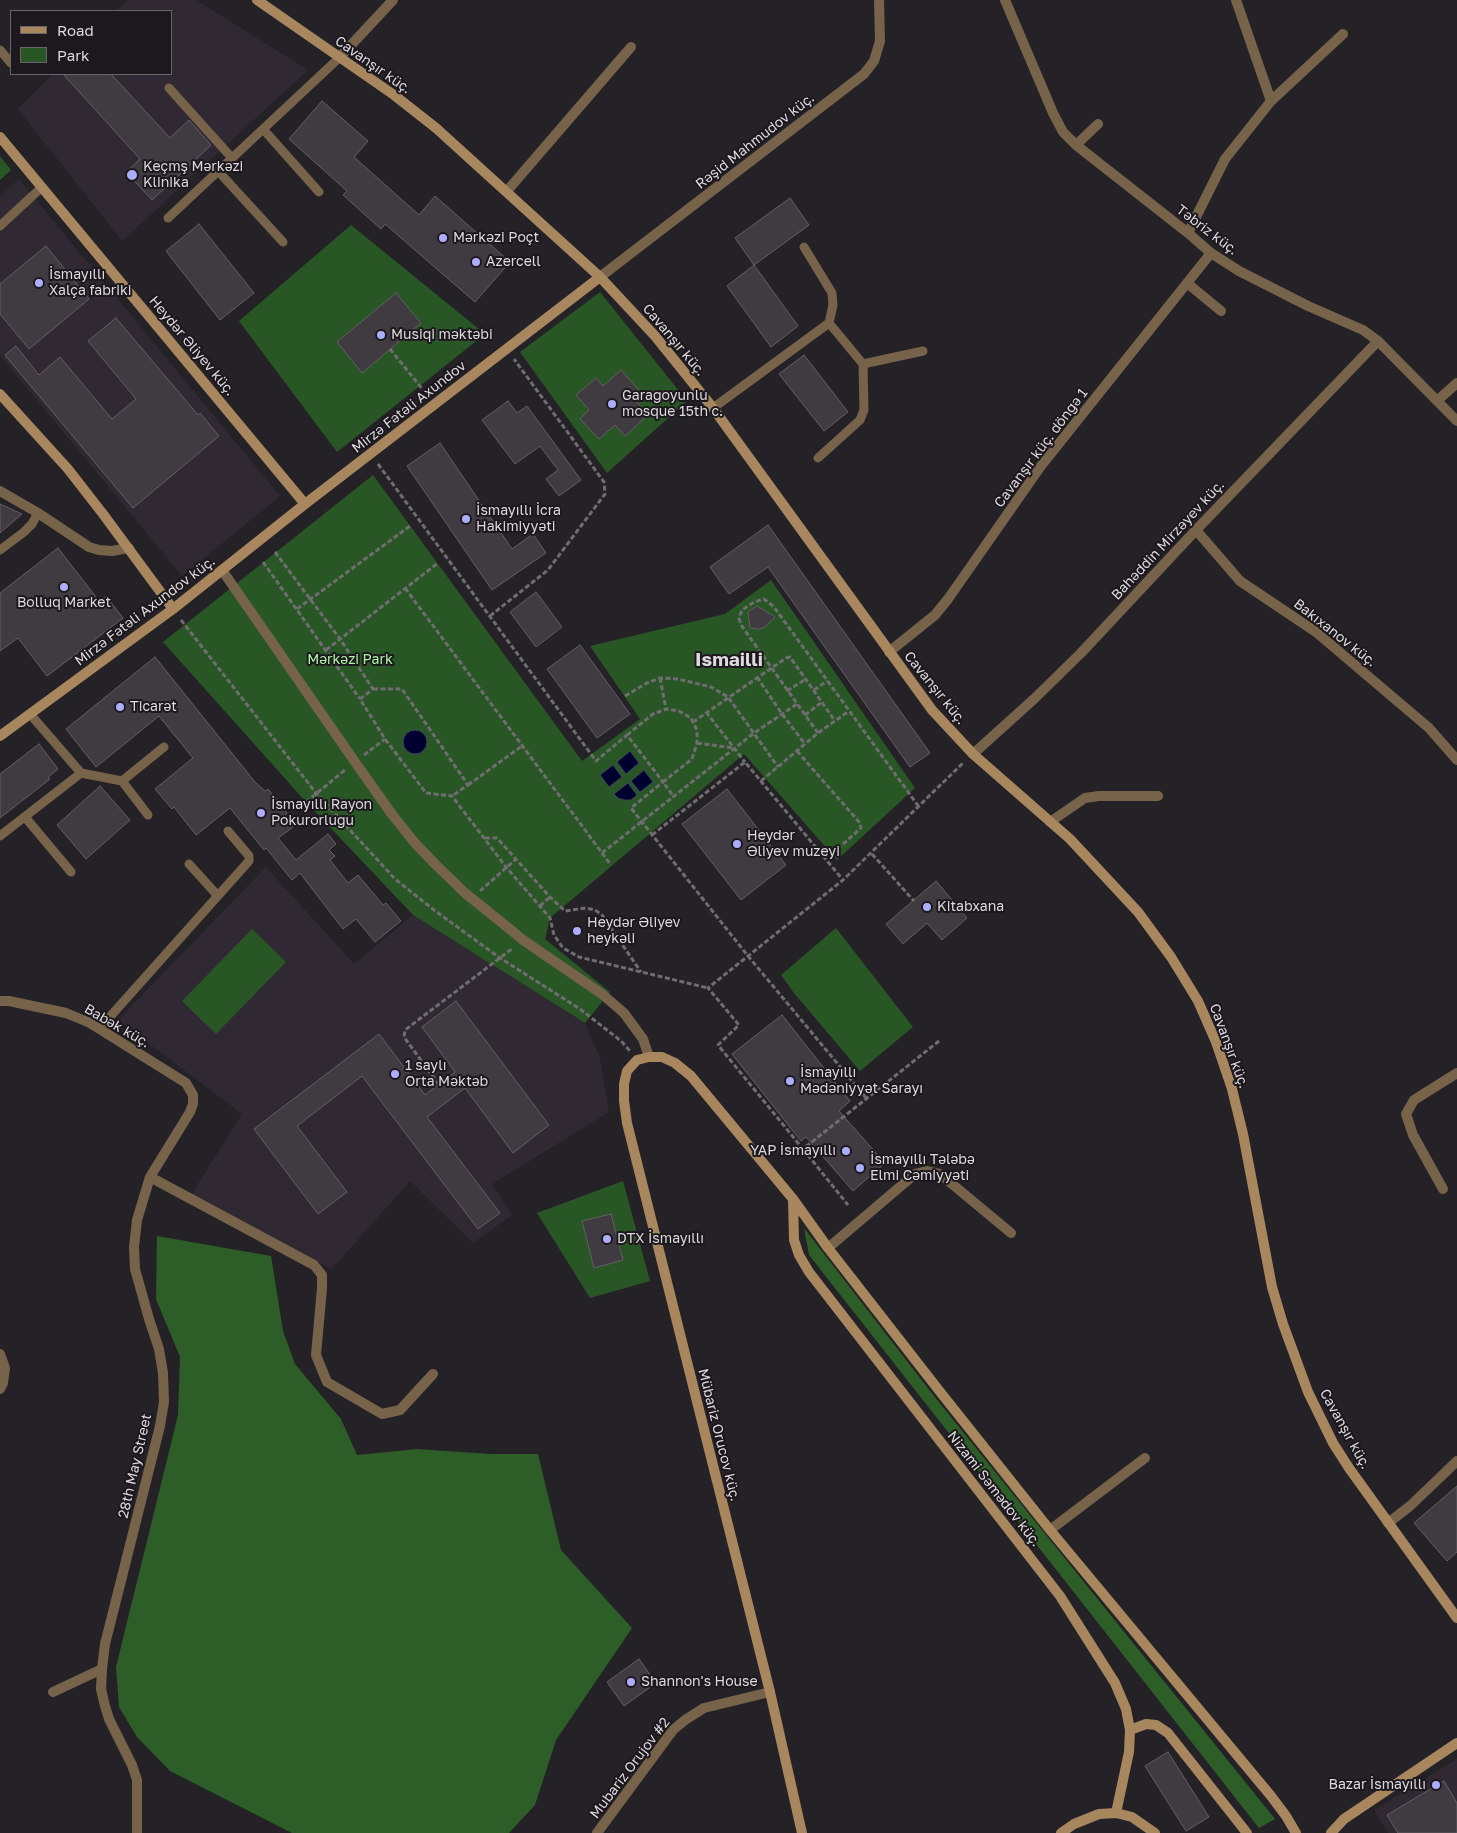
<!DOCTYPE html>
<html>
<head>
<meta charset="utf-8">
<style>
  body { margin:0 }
  #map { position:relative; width:1457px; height:1833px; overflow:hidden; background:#252227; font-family:"Golos Text",sans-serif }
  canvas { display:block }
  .legend { position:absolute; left:10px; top:10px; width:162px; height:65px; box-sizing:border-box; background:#1c181d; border:1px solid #69666a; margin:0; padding:6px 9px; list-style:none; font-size:15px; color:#dddade }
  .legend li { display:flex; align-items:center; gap:10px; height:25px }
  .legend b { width:25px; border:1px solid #69666a }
</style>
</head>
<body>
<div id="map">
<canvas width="1457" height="1833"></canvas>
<ul class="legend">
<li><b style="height:6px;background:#a8875f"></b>Road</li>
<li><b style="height:14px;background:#295625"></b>Park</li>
</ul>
</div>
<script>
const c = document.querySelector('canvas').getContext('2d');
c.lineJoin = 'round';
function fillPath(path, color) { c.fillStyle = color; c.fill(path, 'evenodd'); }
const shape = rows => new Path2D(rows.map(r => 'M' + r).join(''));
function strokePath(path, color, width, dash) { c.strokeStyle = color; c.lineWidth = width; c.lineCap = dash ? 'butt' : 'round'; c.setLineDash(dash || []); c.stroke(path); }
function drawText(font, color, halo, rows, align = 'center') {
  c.font = font + ' "Golos Text",sans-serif'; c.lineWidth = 4; c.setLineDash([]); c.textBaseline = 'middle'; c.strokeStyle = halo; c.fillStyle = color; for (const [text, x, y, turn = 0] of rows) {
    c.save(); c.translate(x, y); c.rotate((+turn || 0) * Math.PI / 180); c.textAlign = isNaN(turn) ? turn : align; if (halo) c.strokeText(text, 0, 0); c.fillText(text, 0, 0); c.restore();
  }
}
fillPath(shape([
  [128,0,196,0,308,70,122,241,18,109,53,74,171,74,171,11,116,11],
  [19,179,280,496,182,576,0,355,0,196],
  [266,867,354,964,413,915,585,1023,600,1058,609,1112,492,1184,512,1215,473,1243,410,1181,332,1269,193,1195,196,1187,242,1114,118,1020],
  [1457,1759,1457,1833,1388,1833,1374,1810]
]), '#302933');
fillPath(shape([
  [0,156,11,170,0,180],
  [351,225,485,334,337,452,239,321],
  [600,292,687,401,607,473,520,352],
  [373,475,582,761,640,719,590,646,725,614,771,580,915,788,837,860,744,754,550,918,545,939,610,992,585,1023,413,915,306,802,163,642],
  [836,928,913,1027,860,1071,794,993,781,975],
  [252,929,286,962,216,1034,182,1001],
  [623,1181,650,1281,590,1298,537,1213]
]), '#295625');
fillPath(shape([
  [804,1228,934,1396,1275,1819,1259,1828,809,1255],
  [157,1236,271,1256,283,1331,295,1364,341,1419,357,1455,417,1449,490,1454,538,1454,561,1550,632,1628,556,1740,535,1805,509,1833,292,1833,170,1771,137,1737,119,1707,116,1667,178,1415,180,1357,156,1299]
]), '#2d5e28');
const water = shape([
  '403 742a12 12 0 1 1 24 0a12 12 0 1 1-24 0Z',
  [630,751,639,763,626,774,617,762,630,751],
  [613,765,622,777,609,787,600,775,613,765],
  [644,770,653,782,640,792,631,781,644,770],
  [628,783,637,795,631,800,624,800,618,798,614,794,628,783]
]);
fillPath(water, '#000030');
strokePath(water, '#424164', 1);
const building = shape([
  [63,74,111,74,170,138,189,120,211,145,152,200,126,172,140,159,63,74],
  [322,101,368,141,354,157,419,215,435,196,510,262,475,302,385,224,381,229,343,195,347,191,289,139,322,101],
  [790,198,809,225,754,265,735,238,790,198],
  [199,224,254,293,220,320,166,251,199,224],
  [46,246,89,299,29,349,0,314,0,284,46,246],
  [754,265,798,326,771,347,727,286,754,265],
  [396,293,421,323,362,373,337,342,396,293],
  [116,318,198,415,200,413,219,436,133,508,5,355,16,346,39,375,60,357,112,419,136,399,88,341,116,318],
  [804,355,848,412,824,431,779,374,804,355],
  [621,370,642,394,635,400,648,415,625,436,615,425,599,439,580,419,589,410,576,395,596,378,603,386,621,370],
  [508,401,517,413,527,406,581,480,559,496,546,479,558,470,540,446,515,464,482,420,508,401],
  [440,443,512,549,533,534,546,553,492,590,407,466,440,443],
  [0,504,22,514,0,533,0,504],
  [768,525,930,753,910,767,768,567,729,594,710,567,768,525],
  [58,548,99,601,106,596,123,618,47,676,18,638,0,651,0,593,58,548],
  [536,592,562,627,536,647,510,612,536,592],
  [757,606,775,617,765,627,759,629,750,628,748,612,757,606],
  [580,645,630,714,597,738,547,669,580,645],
  [155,657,255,782,265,791,268,789,287,813,284,816,293,827,278,838,296,860,328,834,336,844,329,850,335,856,330,860,348,883,358,875,383,905,386,903,401,921,375,942,356,919,343,929,300,873,292,880,266,848,264,850,230,808,196,835,174,807,172,809,155,789,193,758,159,716,96,767,66,729,155,657],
  [39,744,58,769,48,777,50,779,0,818,0,774,39,744],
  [100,786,130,820,86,859,57,825,100,786],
  [727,789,786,865,741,900,682,824,727,789],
  [936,881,967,918,942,940,927,923,903,944,886,924,936,881],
  [456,1001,549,1125,513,1153,465,1088,427,1117,500,1213,478,1229,362,1076,297,1126,347,1192,318,1214,254,1129,379,1034,425,1095,455,1072,422,1027,456,1001],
  [782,1015,850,1101,839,1111,885,1163,853,1191,806,1137,801,1141,732,1054,782,1015],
  [611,1214,623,1260,594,1268,582,1221,611,1214],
  [1457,1486,1457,1552,1447,1561,1414,1523,1457,1486],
  [639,1659,656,1683,624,1706,607,1682,639,1659],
  [1168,1752,1209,1817,1186,1831,1145,1766,1168,1752],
  [1444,1781,1457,1803,1457,1833,1398,1833,1387,1815,1444,1781]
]);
fillPath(building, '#3f3b40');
strokePath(building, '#635f65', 1);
strokePath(shape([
  [390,349,428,396],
  [378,464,596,761,627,735,663,782,631,808,748,956,867,1099],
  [275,552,340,639,373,689,360,699,385,739,426,793,452,796,506,867,550,918,554,935,563,948,579,957,708,988],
  [263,562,360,699],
  [405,588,611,865],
  [297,609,410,526],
  [490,616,548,570,605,494,604,482,514,359],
  [181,620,316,793,395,879,434,910,500,958,580,1009,621,1041,630,1051],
  [326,650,438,563],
  [757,677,782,714,805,744],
  [660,678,666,709],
  [373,689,402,689,468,785,452,796],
  [814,690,827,681],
  [787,691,806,679],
  [625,696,647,683,660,678,678,679,711,687,728,697,778,767],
  [706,712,745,762],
  [805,715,822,702],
  [693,722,786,658,790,657,835,721],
  [818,733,741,625,739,618,742,610,754,602,764,599,774,607,919,807],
  [627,735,653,714,666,709,679,711,691,718,697,730,697,743,692,759,663,782,674,797],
  [697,743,734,748],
  [797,751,860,823,861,828,832,854],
  [364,755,385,739],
  [761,781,818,733,849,711],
  [468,785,522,746],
  [306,802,345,770],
  [652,835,745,762,843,880],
  [485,838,497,838,550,897,565,911,586,908,595,910,602,915,641,972],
  [602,853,754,733,797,704],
  [872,854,914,901],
  [480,891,516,859],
  [540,906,550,897],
  [939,1041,803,1149,718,1045,739,1025,708,988,843,880,964,762],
  [439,1085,404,1037,405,1030,513,948],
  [803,1149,848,1205]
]), '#706d71', 3, [5, 2.5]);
strokePath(shape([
  [0,50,11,63],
  [169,88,232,158],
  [263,129,319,192],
  [218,171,283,242],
  [168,218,339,58],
  [0,226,42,187],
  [829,323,863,364,923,351],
  [713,408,829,323,833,305,832,293,804,247],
  [818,458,860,420,864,410,863,364],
  [0,550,24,532,32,524,38,513],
  [30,714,81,773,122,781,164,747],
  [122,781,148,815],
  [25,817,71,872],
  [0,836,81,773],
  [189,864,218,896],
  [99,1029,249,861,249,856,228,831]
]), '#77634a', 9);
strokePath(shape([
  [1005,0,1053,113,1063,132,1076,145,1188,233,1211,253,1239,271,1308,306,1363,330,1378,341,1457,421],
  [1236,0,1271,101],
  [339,58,393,0],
  [1076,145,1098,124],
  [507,191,631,47],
  [1188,233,1225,159,1271,101,1343,34],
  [600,277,864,74,874,61,880,41,879,0],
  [1187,283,1221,311],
  [1438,400,1457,383],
  [0,491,38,513,89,547,99,550,112,551,129,548],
  [1196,530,1240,581,1316,632,1429,728,1457,760],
  [222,570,355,762,391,813,414,842,436,865,465,893,506,926,523,940,602,994,624,1013,643,1039,649,1057],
  [889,652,935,615,948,599,1041,466,1211,253],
  [973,754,1034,699,1081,653,1196,530,1378,341],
  [1050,822,1085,798,1099,796,1158,796],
  [0,1001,9,1001,66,1013,90,1023,186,1083,193,1095,193,1104,190,1112,150,1177,137,1220,134,1247,135,1269,149,1319,159,1349,163,1373,164,1402,160,1426,105,1644,102,1669,101,1689,105,1706,109,1719,132,1765,137,1780,137,1833],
  [150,1177,314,1265,322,1275,322,1288,316,1355,327,1382,382,1414,400,1410,433,1374],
  [1443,1189,1413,1135,1406,1114,1414,1100,1457,1073],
  [828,1248,915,1174,927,1171,940,1174,1011,1233],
  [0,1354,5,1368,3,1383,0,1389],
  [1388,1523,1410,1506,1457,1461],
  [1050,1530,1145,1458],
  [53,1692,102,1669],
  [597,1833,673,1730,685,1720,704,1708,770,1692]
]), '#77634a', 10);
strokePath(shape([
  [257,0,394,95,436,128,600,277,655,336,713,408,932,710,973,754,1070,839,1138,912,1171,957,1198,1001,1216,1042,1232,1089,1243,1134,1272,1287,1283,1324,1308,1392,1333,1443,1349,1468,1457,1618],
  [0,137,305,504],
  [0,394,68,469,103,514,173,609],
  [0,736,173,609,305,504,600,277],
  [793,1199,794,1240,799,1255,809,1272,1060,1596,1115,1683,1126,1709,1130,1730,1129,1752,1116,1813],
  [1130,1730,1146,1724,1156,1725,1168,1733,1247,1833],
  [802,1833,770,1692,627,1123,624,1101,624,1084,627,1071,637,1060,649,1057,662,1057,675,1063,691,1076,793,1199,828,1248,941,1393,1050,1530,1271,1796,1286,1816,1296,1833],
  [1061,1833,1074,1824,1099,1814,1116,1813,1132,1817,1155,1833],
  [1331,1833,1344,1819,1457,1743]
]), '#a8875f', 10);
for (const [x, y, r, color] of [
  [132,175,6,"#adaefb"],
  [443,238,5,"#adaefb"],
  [476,262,5,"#adaefb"],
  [39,283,5,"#adaefb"],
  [381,335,5,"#adaefb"],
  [612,404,5,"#adaefb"],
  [466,519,5,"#adaefb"],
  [64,587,5,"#adaefb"],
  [120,707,5,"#adaefb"],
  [261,813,5,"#adaefb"],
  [737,844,5,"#adaefb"],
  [927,907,5,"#adaefb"],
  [577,931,5,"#adaefb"],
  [395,1074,5,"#adaefb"],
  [790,1081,5,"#adaefb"],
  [846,1151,5,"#adaefb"],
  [860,1168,5,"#adaefb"],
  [607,1239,5,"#adaefb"],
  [631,1682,5,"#adaefb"],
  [1436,1785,5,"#adaefb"]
]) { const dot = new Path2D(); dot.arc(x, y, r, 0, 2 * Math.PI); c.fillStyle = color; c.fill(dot); strokePath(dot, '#1c181d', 2); }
drawText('14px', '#dddade', '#1c181d', [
  ["Cavanşır küç.",373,65,35],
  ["Rəşid Mahmudov küç.",755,141,-38],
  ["Təbriz küç.",1207,230,37],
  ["Cavanşır küç.",674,340,50],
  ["Heydər Əliyev küç.",192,346,50],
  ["Mirzə Fətəli Axundov",409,407,-38],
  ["Cavanşır küç. döngə 1",1041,448,-53],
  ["Bahəddin Mirzəyev küç.",1168,540,-47],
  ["Mirzə Fətəli Axundov küç.",145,611,-37],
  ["Bakıxanov küç.",1335,633,38],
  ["Cavanşır küç.",935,688,51],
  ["Babək küç.",117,1026,30],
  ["Cavanşır küç.",1229,1046,70],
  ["Cavanşır küç.",1345,1429,61],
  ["Mübariz Orucov küç.",719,1435,76],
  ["28th May Street",135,1466,-77],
  ["Nizami Səmədov küç.",994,1489,52],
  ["Mubariz Orujov #2",630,1768,-53]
]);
drawText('14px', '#dddade', '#1c181d', [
  ["Keçmş Mərkəzi",143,167],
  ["Klinika",143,183],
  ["Mərkəzi Poçt",453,238],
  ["Azercell",486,262],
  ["İsmayıllı",49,275],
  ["Xalça fabriki",49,291],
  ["Musiqi məktəbi",391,335],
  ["Garagoyunlu",622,396],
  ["mosque 15th c.",622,412],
  ["İsmayıllı İcra",476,511],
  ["Hakimiyyəti",476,527],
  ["Bolluq Market",64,603,"center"],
  ["Ticarət",130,707],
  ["İsmayıllı Rayon",271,805],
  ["Pokurorluğu",271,821],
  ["Heydər",747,836],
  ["Əliyev muzeyi",747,852],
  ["Kitabxana",937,907],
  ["Heydər Əliyev",587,923],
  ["heykəli",587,939],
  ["1 saylı",405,1066],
  ["Orta Məktəb",405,1082],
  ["İsmayıllı",800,1073],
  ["Mədəniyyət Sarayı",800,1089],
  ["YAP İsmayıllı",836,1151,"right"],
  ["İsmayıllı Tələbə",870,1160],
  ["Elmi Cəmiyyəti",870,1176],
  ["DTX İsmayıllı",617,1239],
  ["Shannon's House",641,1682],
  ["Bazar İsmayıllı",1426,1785,"right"]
], 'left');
drawText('14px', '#acf5a4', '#1c181d', [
  ["Mərkəzi Park",350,660]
]);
drawText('bold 19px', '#dddade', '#1c181d', [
  ["Ismailli",729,660]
]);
</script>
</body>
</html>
